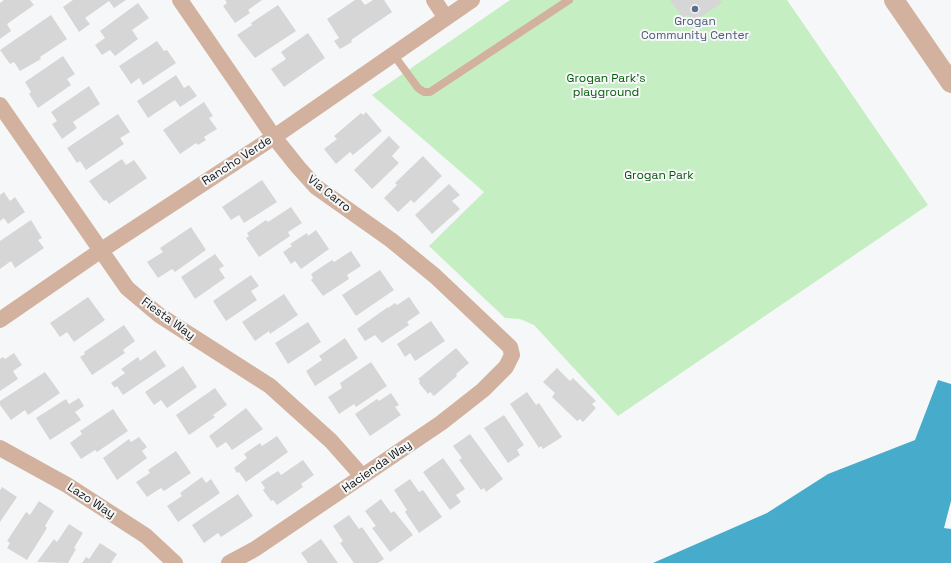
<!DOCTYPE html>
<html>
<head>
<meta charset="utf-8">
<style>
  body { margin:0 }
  canvas { display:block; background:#f6f7f8 }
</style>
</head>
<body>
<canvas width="951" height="563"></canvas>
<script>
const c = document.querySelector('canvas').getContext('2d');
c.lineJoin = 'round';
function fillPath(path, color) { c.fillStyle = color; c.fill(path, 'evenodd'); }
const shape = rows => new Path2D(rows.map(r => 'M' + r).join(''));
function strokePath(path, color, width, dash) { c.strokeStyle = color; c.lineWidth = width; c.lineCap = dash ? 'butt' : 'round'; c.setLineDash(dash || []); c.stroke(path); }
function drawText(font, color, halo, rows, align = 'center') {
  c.font = font + ' "Space Grotesk",sans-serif'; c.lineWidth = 4; c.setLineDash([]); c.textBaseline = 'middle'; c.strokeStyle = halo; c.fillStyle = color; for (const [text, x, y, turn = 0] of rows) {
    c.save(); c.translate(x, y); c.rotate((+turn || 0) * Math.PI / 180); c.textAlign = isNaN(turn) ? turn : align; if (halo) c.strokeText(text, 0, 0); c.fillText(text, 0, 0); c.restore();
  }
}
fillPath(shape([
  [510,0,787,0,928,205,618,416,534,325,520,319,505,318,429,246,484,192,372,95]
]), '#c6eec3');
fillPath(shape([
  [938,380,951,384,951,501,944,528,951,529,951,563,653,563,767,513,828,474,915,440]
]), '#47abcc');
fillPath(shape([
  [4,0,30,0,34,5,7,24,11,31,0,39,0,3],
  [73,0,126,0,114,8,109,1,85,18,90,24,79,32,63,7],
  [225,0,262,0,248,10,250,13,235,23,223,6,227,3],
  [355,0,361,0,365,5,373,0,384,0,392,12,351,40,352,42,340,49,334,41,339,38,327,19],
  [670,0,720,0,722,3,693,22,688,15,683,18],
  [138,3,149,18,132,30,138,39,115,56,110,50,102,55,95,45,105,38,100,31],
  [278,5,296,31,255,58,237,35,252,25,251,23],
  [51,15,67,39,40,57,41,59,20,71,14,62,10,64,0,50],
  [308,33,325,58,284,87,271,69,286,59,281,52],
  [157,41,164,51,167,50,176,63,143,85,139,78,131,84,119,66],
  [63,56,75,74,67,79,71,85,38,108,29,94,31,92,25,82],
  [176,75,184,88,189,85,197,96,180,107,175,100,148,118,137,101],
  [89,86,100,104,73,122,77,128,62,139,52,124,57,121,51,112],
  [204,102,213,116,209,118,217,129,204,137,206,140,198,145,196,143,180,154,163,130],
  [366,112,382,131,353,155,350,152,336,164,324,149,337,139,334,136,361,113,363,115],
  [118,114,130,132,120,138,124,144,86,170,80,161,77,163,67,148],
  [389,136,400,147,392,156,399,163,372,189,354,170],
  [423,156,442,176,414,203,411,200,398,212,384,198,397,185,395,183],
  [122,159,126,165,134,160,147,178,109,204,106,200,104,201,89,181],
  [262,180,277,202,244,223,239,215,231,220,222,207],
  [449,184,460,195,452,201,460,209,432,234,415,215],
  [4,192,10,201,15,197,25,212,8,224,4,218,0,221,0,195],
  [291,207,302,223,288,232,290,236,259,257,246,238,249,236,247,233,266,220,268,222],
  [31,220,42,238,38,240,44,248,15,268,11,261,0,269,0,241],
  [191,227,206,250,175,272,172,269,158,278,147,262,163,252,160,248],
  [316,230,329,249,301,269,295,261,291,264,283,252,292,246,290,244,307,233,308,236],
  [351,251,361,266,347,275,349,279,323,296,311,280,313,278,311,274,332,260,334,262],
  [215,254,224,266,219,269,225,278,195,299,181,277],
  [380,270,394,290,356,316,342,295],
  [251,275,259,286,251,291,257,300,226,321,213,301],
  [284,294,298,315,270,334,269,331,255,341,242,322],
  [88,297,105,320,74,342,67,332,60,337,50,323],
  [409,297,420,313,407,322,409,325,382,343,375,335,365,341,357,329,388,307,388,308,395,303,397,305],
  [431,321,445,341,415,361,410,353,405,357,397,344],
  [308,322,321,342,288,364,275,343],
  [124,325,135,341,123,350,125,353,92,375,80,357,85,354,84,352],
  [345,338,358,358,315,386,306,371,322,360,319,356],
  [456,348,469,363,456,374,457,376,434,396,430,392,428,394,419,383,420,381,418,379],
  [155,350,166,366,123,395,117,386,115,388,111,383,125,373,121,369,138,357,140,361],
  [14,353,22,365,13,371,18,379,0,391,0,359,3,357,5,359],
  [371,362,387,386,356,407,354,404,339,414,328,397,342,388,340,383],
  [183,366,197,387,167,408,161,400,154,405,145,392],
  [557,368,570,381,573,378,596,401,592,404,596,408,583,422,580,419,577,421,552,397,555,393,543,382],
  [45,372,60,393,28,415,25,410,11,420,0,405,0,401],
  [215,388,227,405,213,415,215,417,189,435,176,415],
  [527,392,536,405,539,403,562,437,543,449,541,446,539,448,510,404],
  [391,393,399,405,395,407,401,415,370,436,355,414,377,399,379,401],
  [79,398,84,406,75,412,81,420,50,440,36,418,66,399,69,404],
  [246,408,263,429,232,450,226,442,217,448,209,436],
  [113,409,128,431,97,452,95,450,81,459,70,443,82,434,80,431],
  [504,415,524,445,517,450,520,455,508,463,484,428],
  [470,434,503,479,486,492,484,488,481,490,459,460,462,458,453,446],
  [277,436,288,452,246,482,239,472,237,473,234,468,247,458,244,454,260,443,262,446],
  [139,437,147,447,142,451,147,458,117,480,103,458,129,439,131,442],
  [176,451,191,473,164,491,161,488,147,497,136,482,150,473,148,470],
  [443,458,465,489,456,495,461,502,450,510,423,472],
  [303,460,314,475,301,484,303,487,277,505,273,500,271,501,263,490,265,488,261,482,278,471,281,475],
  [202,477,206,483,211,479,220,493,178,522,167,506,182,496,180,493],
  [410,479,419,492,423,490,442,517,419,533,405,512,407,510,394,490],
  [2,487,17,497,0,522,0,490],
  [238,494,253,516,221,537,218,533,204,543,192,525],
  [381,499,391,513,394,511,413,535,390,552,372,528,376,526,365,511],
  [39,501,54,511,45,526,47,528,27,560,7,548,10,543,7,541,26,512,30,515],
  [349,515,359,529,362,527,384,559,378,563,354,563,340,543,343,541,333,526],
  [69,524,83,533,74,548,76,549,68,563,37,562,54,539,57,542],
  [321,539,338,563,308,563,301,553],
  [100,543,117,554,111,563,82,563,86,557,89,559]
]), '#d7d6d7');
strokePath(shape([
  [393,54,418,88,424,92,430,92,569,0]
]), '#d2b29e', 8);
strokePath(shape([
  [180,0,274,137,298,167,316,187,391,240,435,276,510,347,512,355,506,367,483,390,441,423,255,549,229,563],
  [434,0,446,18],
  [0,105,127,288,159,315,270,386,331,441,362,476],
  [0,320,100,251,274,137,472,0],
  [0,448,67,485,146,536,175,563]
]), '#d2b29e', 16);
strokePath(shape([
  [894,0,951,83]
]), '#d2b29e', 20);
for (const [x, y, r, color] of [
  [695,9,4,"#5c6f8a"]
]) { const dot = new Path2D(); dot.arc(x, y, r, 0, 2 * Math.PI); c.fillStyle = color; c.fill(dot); strokePath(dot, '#f6f7f8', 1.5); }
drawText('12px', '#4e5e75', '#f6f7f8', [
  ["Grogan",695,22],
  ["Community Center",695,36]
]);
drawText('12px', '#065b0a', '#f6f7f8', [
  ["Grogan Park's",606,79],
  ["playground",606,93],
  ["Grogan Park",659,176]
]);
drawText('12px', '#151616', '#f6f7f8', [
  ["Rancho Verde",237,161,-33],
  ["Via Carro",329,194,38],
  ["Fiesta Way",168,319,36],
  ["Hacienda Way",377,467,-35],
  ["Lazo Way",91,501,33]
]);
</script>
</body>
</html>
